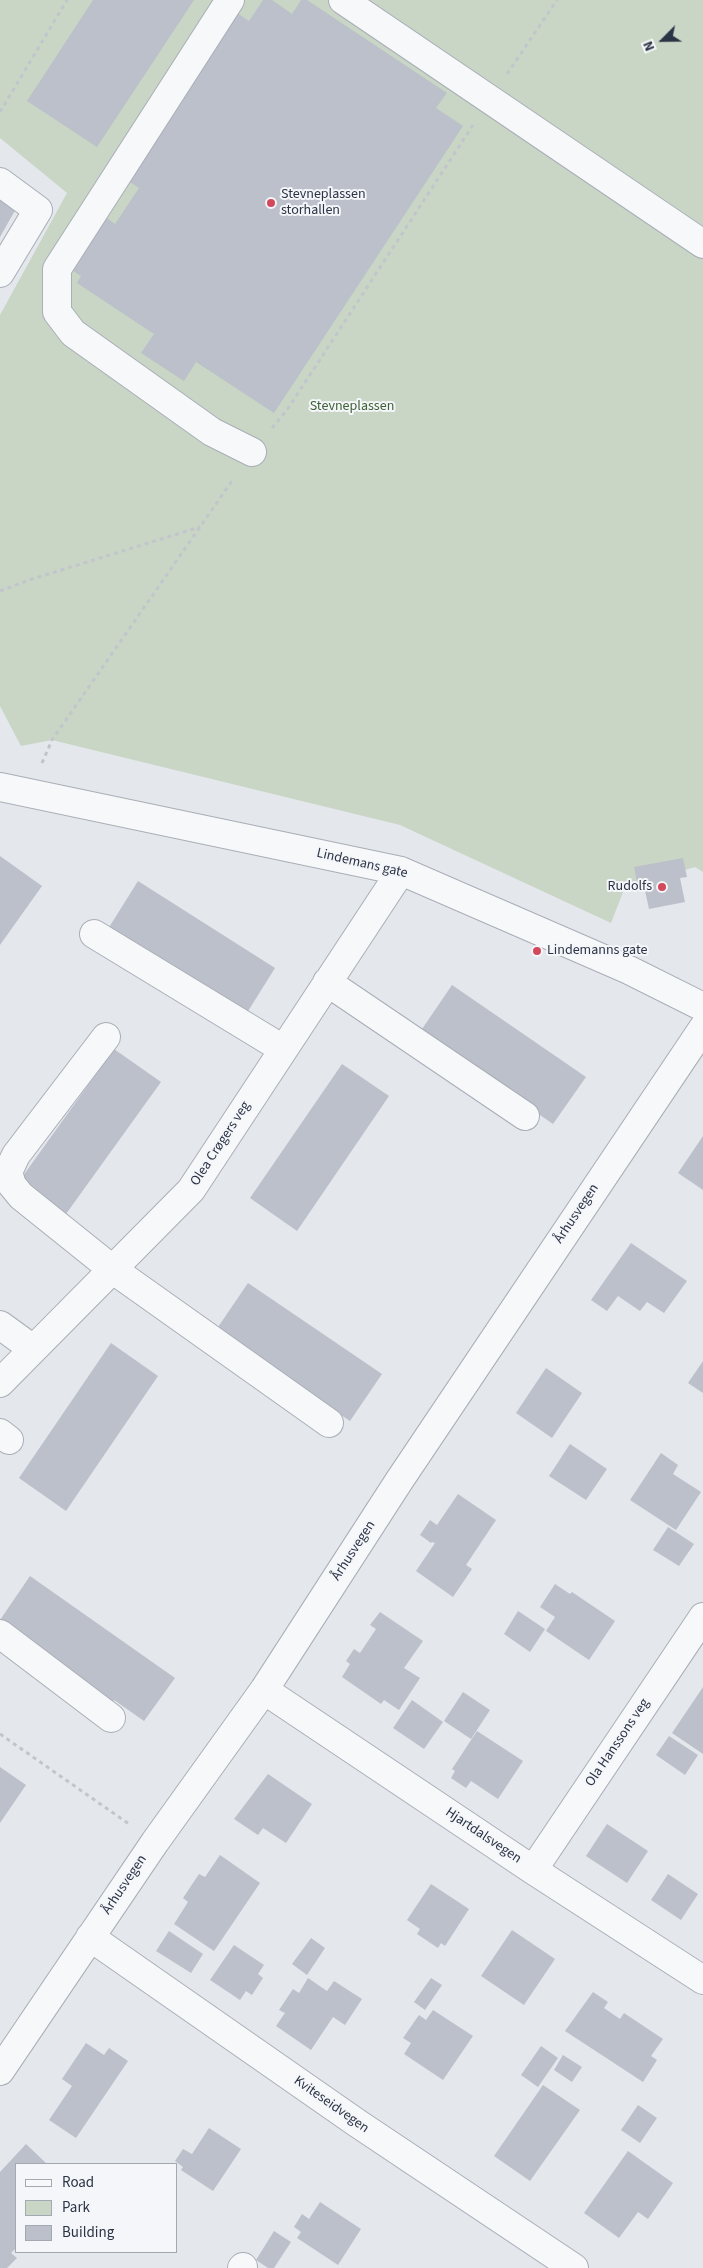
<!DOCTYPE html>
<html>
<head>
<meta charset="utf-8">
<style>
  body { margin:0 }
  #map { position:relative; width:703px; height:2268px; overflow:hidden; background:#e4e7ec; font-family:"Source Sans 3",sans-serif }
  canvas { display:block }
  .legend { position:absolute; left:15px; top:2163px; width:162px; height:90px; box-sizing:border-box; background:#f4f6f9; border:1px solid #a4a8b1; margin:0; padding:6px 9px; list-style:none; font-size:15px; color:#2b3445 }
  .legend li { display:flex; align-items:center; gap:10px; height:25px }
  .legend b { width:25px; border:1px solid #a4a8b1 }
  .north { position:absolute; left:638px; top:15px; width:50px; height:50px; -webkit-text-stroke:4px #f4f6f9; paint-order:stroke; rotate:247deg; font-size:14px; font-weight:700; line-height:20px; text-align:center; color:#2b3445 }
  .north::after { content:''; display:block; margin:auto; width:18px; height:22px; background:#2b3445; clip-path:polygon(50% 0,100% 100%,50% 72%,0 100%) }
</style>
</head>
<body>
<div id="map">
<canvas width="703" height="2268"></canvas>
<ul class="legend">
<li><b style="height:6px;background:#f7f8fa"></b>Road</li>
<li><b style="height:14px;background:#c9d6c5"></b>Park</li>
<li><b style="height:14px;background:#bbc0ca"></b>Building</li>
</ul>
<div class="north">N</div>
</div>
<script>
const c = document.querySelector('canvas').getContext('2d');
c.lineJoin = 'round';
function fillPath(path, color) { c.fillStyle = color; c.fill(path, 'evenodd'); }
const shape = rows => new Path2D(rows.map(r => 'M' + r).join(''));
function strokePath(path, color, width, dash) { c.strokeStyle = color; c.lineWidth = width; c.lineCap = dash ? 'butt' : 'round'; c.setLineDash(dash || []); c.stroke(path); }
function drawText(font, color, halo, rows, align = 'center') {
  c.font = font + ' "Source Sans 3",sans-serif'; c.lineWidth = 4; c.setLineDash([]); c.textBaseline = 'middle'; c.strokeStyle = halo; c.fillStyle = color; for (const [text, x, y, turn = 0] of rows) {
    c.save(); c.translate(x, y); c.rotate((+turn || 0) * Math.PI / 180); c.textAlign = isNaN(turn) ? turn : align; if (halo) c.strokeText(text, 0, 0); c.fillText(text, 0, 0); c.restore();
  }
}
fillPath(shape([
  [0,0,703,0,703,872,695,867,625,887,611,923,400,825,52,740,21,746,0,706,0,315,67,193,0,138]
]), '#c9d6c5');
fillPath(shape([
  [93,0,194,0,97,147,27,101],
  [263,0,272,0,292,14,301,0,307,0,447,93,436,108,463,126,274,413,196,362,184,381,141,353,154,334,77,283,81,276,72,270,107,218,115,224,139,188,127,180,237,13,249,21],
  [0,198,17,207,0,237],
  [0,856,42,886,0,945],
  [683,858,687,877,680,878,685,902,649,909,644,886,638,887,634,867],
  [138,881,275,968,245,1016,108,929],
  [452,985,586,1077,553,1124,420,1032],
  [114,1049,161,1082,66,1214,20,1180],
  [342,1064,389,1096,297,1231,250,1198],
  [703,1136,703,1190,678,1173],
  [631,1243,687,1281,664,1313,647,1302,640,1311,618,1296,607,1311,591,1300],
  [248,1283,382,1374,350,1421,216,1330],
  [111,1343,158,1376,66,1511,19,1478],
  [703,1361,703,1393,688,1383],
  [546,1368,582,1393,552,1438,516,1413],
  [570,1444,607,1469,586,1500,549,1476],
  [661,1453,678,1465,673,1474,701,1492,676,1530,630,1500],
  [458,1494,496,1520,466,1565,472,1569,453,1597,416,1571,435,1543,432,1542,431,1543,420,1535,430,1520,437,1525],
  [668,1527,694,1544,679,1566,653,1550],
  [30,1576,175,1678,144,1721,114,1700,109,1708,95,1699,100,1691,0,1620],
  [555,1584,570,1594,572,1592,615,1621,589,1660,546,1631,555,1617,540,1607],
  [518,1611,545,1629,530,1652,504,1634],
  [380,1612,423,1641,404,1668,420,1678,399,1710,384,1700,381,1704,342,1677,350,1664,346,1661,354,1649,360,1653,376,1629,370,1625],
  [703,1687,703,1754,672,1733],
  [463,1692,490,1710,471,1739,444,1721],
  [412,1700,443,1722,424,1749,393,1728],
  [477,1731,523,1761,498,1799,471,1781,466,1788,451,1778,455,1771,452,1769],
  [669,1736,698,1755,685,1775,656,1755],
  [0,1767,26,1785,0,1823],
  [268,1774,312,1804,286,1843,263,1828,258,1835,234,1819],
  [607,1824,648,1851,627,1883,586,1856],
  [220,1855,260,1883,214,1951,174,1924,188,1902,183,1898,199,1874,205,1877],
  [668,1874,698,1894,681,1920,651,1900],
  [431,1884,469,1909,445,1946,441,1943,438,1948,417,1934,420,1929,407,1920],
  [512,1930,555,1959,524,2005,481,1976],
  [169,1931,203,1954,191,1973,156,1951],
  [311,1938,325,1948,307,1975,292,1964],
  [234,1945,264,1965,258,1974,263,1978,252,1995,246,1991,240,2000,210,1980],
  [308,1978,327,1991,334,1981,362,1999,345,2025,333,2017,311,2050,276,2026,285,2013,279,2010,293,1989,299,1993],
  [431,1978,442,1985,425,2010,414,2002],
  [593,1992,608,2002,604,2008,620,2019,624,2013,663,2039,651,2056,657,2060,643,2082,565,2031],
  [433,2010,473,2036,443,2080,404,2054,411,2043,403,2038,419,2015,426,2020],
  [86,2043,104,2055,109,2048,128,2061,76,2138,49,2120,72,2086,62,2079],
  [541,2046,558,2058,538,2087,521,2075],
  [563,2055,582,2067,572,2082,554,2070],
  [543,2085,580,2110,530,2181,494,2156],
  [638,2105,657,2118,640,2143,621,2130],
  [209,2128,241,2149,213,2191,181,2170,183,2167,175,2161,183,2149,192,2154],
  [26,2144,47,2164,16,2164,16,2248,11,2253,17,2258,7,2268,0,2268,0,2172],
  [628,2151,673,2183,648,2219,638,2212,619,2238,584,2213],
  [320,2202,361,2229,338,2265,297,2238,301,2232,294,2227,302,2214,309,2219],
  [274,2231,291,2242,274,2268,268,2268,256,2260]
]), '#bbc0ca');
const minor = shape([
  [230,0,57,269,57,312,73,333,212,432,252,452],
  [343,0,703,244],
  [0,182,38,210,0,273],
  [0,787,401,871,629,970,703,1007],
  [94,934,283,1049],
  [327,982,525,1116],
  [106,1037,16,1155,8,1172,12,1185,21,1196,112,1269,329,1423],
  [0,1325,33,1349],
  [0,1383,191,1190,401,871],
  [0,1433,9,1440],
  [0,1634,111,1718],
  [264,1690,533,1870,703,1980],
  [533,1870,703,1617],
  [90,1937,357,2123,574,2268],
  [0,2071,155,1842,264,1690,399,1481,703,1028],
  [242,2268,243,2267]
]);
strokePath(minor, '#a9aeb7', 30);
strokePath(shape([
  [507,74,557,0],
  [0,112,67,0],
  [272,428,287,410,473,125],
  [0,591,29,580,200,527],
  [42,763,52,740,234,478],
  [0,1734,129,1824]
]), '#c2c5cb', 3, [4, 4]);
strokePath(minor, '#f7f8fa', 28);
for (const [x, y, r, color] of [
  [271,203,5,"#d1495b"],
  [662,887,5,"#d1495b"],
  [537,951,5,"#d1495b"]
]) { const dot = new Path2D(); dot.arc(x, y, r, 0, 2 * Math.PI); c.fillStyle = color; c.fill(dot); strokePath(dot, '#f4f6f9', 2); }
drawText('14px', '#2b3445', '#f4f6f9', [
  ["Stevneplassen",281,195],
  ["storhallen",281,211],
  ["Rudolfs",652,887,"right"],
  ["Lindemanns gate",547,951]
], 'left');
drawText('14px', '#3f6138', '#f4f6f9', [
  ["Stevneplassen",352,407]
]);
drawText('14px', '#2b3445', '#f4f6f9', [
  ["Lindemans gate",362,864,13],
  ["Olea Crøgers veg",221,1144,-57],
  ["Århusvegen",577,1214,-56],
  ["Århusvegen",354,1551,-57],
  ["Ola Hanssons veg",618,1743,-56],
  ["Hjartdalsvegen",483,1836,34],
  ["Århusvegen",125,1885,-56],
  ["Kviteseidvegen",331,2105,35]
]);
</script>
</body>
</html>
